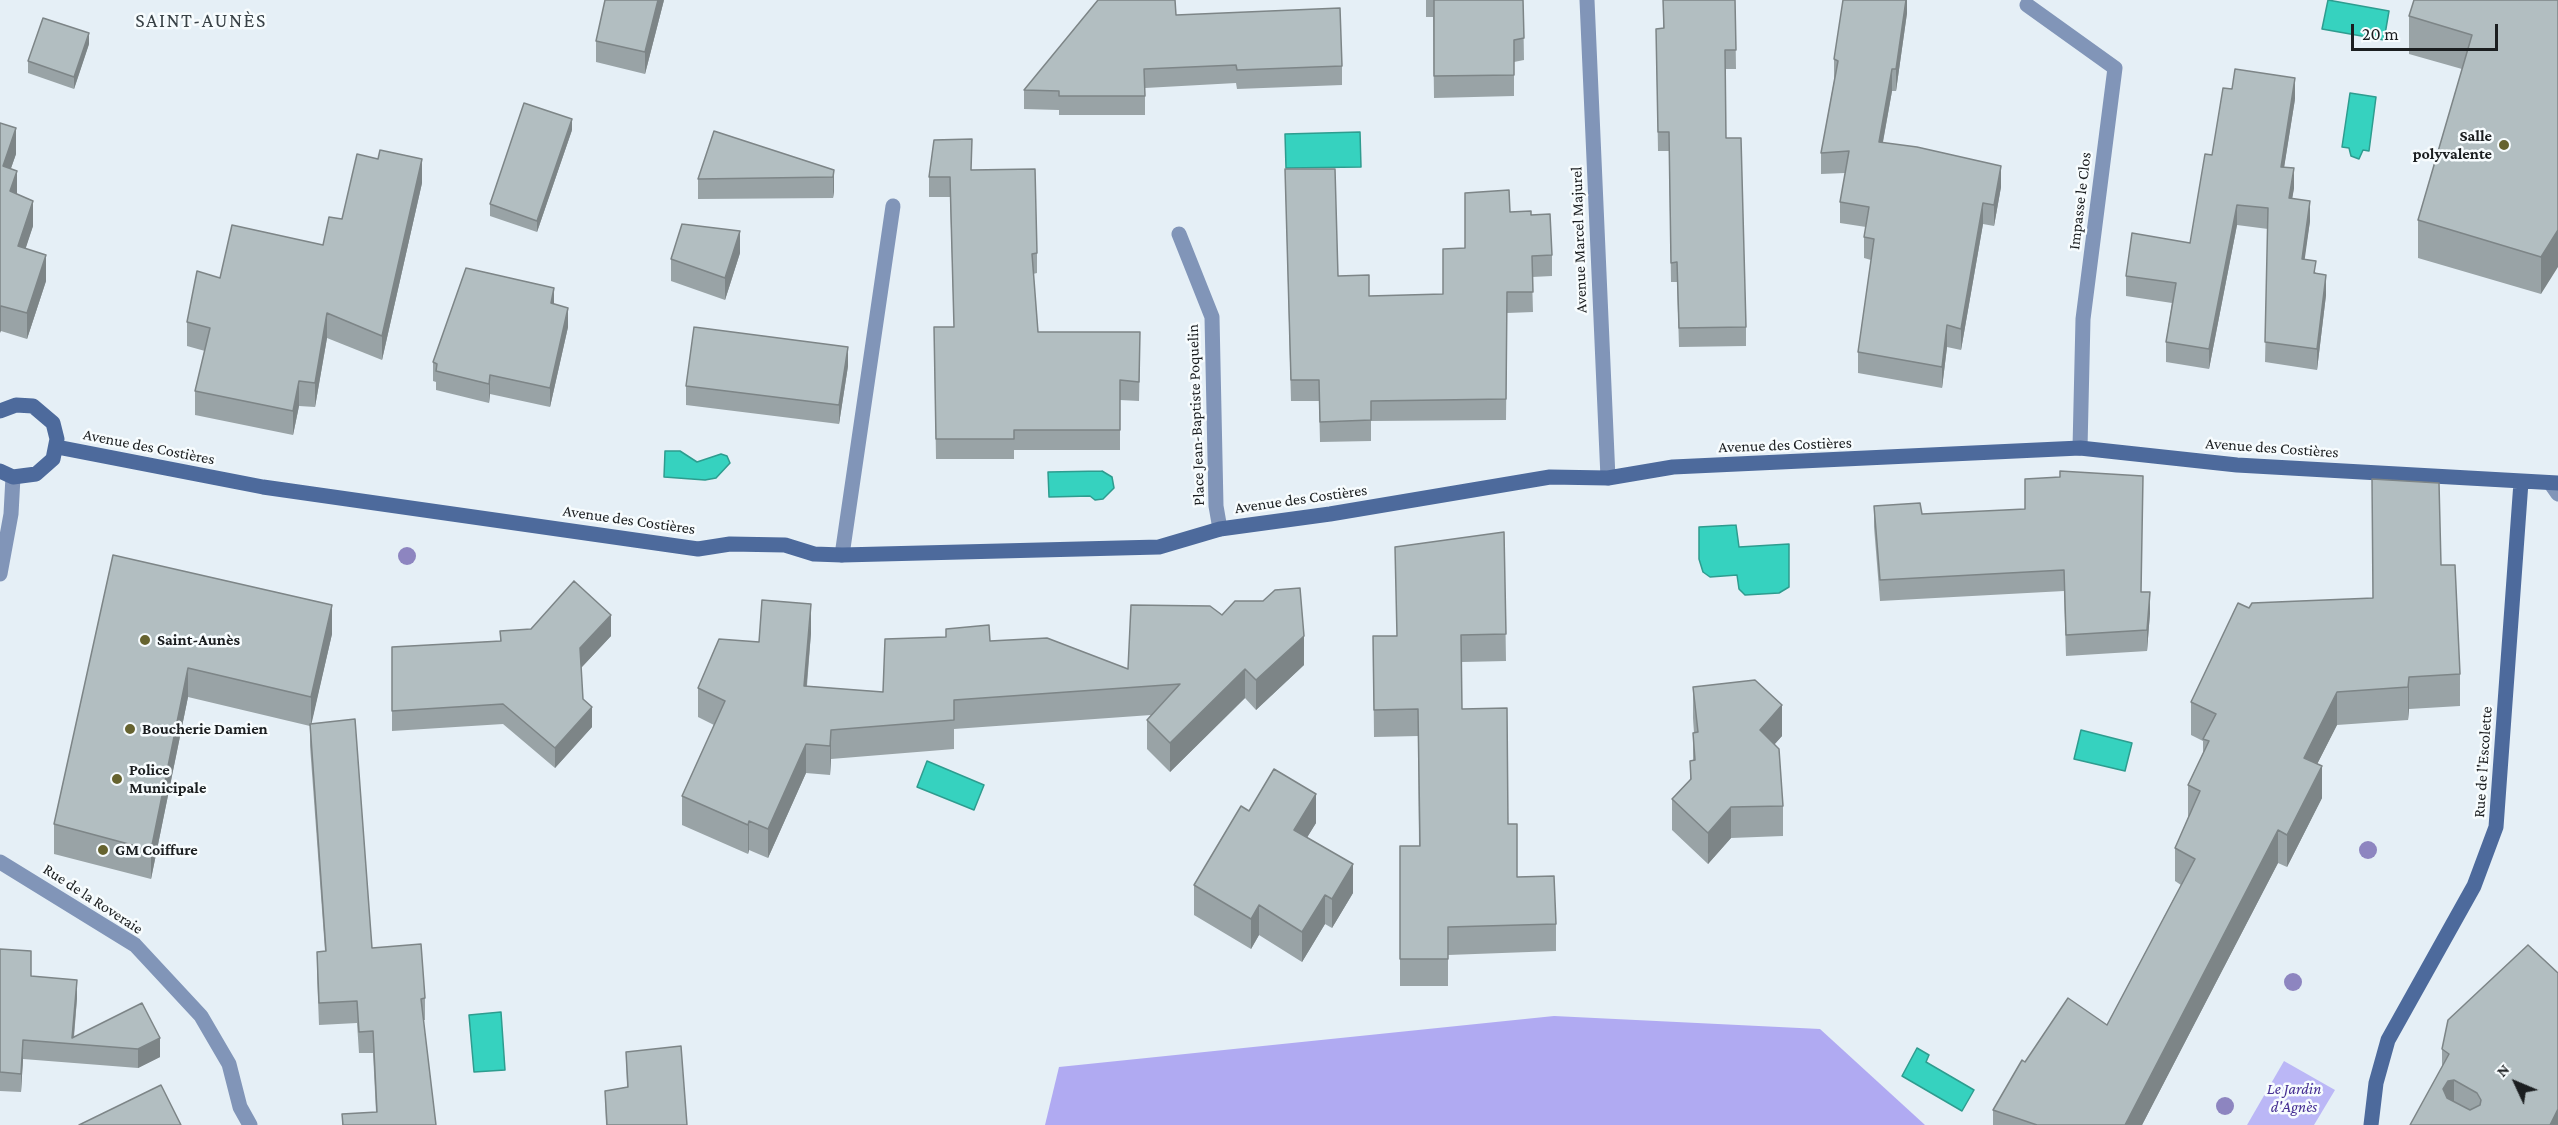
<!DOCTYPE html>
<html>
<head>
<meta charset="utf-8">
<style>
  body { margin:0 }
  #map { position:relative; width:2558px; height:1125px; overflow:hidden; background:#e5eff6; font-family:"Crimson Pro",serif }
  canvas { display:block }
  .north { position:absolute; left:2486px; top:1053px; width:60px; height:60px; -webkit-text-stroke:4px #f7fcfe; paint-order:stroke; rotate:314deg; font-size:16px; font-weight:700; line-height:24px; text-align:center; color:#1b1e20 }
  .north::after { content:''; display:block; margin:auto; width:21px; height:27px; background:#1b1e20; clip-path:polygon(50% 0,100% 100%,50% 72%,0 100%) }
  .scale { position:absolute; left:2351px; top:24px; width:147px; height:27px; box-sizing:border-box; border:3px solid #1b1e20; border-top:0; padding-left:8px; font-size:18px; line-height:21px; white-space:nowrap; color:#1b1e20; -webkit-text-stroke:4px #f7fcfe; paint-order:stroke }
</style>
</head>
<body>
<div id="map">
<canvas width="2558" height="1125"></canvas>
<div class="north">N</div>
<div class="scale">20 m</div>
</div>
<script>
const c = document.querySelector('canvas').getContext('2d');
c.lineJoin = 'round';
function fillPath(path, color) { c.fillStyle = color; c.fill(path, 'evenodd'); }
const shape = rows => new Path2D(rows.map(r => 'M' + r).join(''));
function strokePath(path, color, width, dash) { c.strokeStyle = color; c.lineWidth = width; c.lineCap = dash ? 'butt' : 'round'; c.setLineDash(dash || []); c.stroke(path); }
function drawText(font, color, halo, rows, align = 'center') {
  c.font = font + ' "Crimson Pro",serif'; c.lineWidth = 5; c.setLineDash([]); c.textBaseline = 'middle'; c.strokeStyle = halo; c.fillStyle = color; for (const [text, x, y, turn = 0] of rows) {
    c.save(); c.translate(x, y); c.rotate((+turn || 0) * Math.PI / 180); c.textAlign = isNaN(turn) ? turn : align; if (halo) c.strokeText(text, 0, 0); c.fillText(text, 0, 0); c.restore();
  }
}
fillPath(shape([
  [2284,1061,2335,1090,2314,1125,2247,1125]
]), '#bbb7f6');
fillPath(shape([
  [1554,1016,1820,1029,1925,1125,1045,1125,1059,1067]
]), '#b0aaf2');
const water = shape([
  [2328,0,2389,11,2384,40,2322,29,2328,0],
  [2350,93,2376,97,2369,151,2363,150,2359,159,2351,156,2349,148,2342,147,2350,93],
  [1360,132,1361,167,1286,168,1285,134,1360,132],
  [665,451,680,451,697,462,721,454,727,456,730,463,716,478,705,480,664,477,665,451],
  [1102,471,1112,477,1114,488,1103,499,1095,500,1090,496,1049,497,1048,472,1102,471],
  [1736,525,1739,547,1789,544,1789,587,1779,593,1745,595,1739,589,1737,575,1710,577,1703,572,1699,559,1699,527,1736,525],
  [2081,730,2132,743,2125,771,2074,759,2081,730],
  [927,761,984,785,974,810,917,787,927,761],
  [501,1012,505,1070,474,1072,469,1015,501,1012],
  [1917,1048,1929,1055,1926,1062,1974,1090,1962,1111,1902,1076,1917,1048]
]);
fillPath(water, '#36d2bf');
strokePath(water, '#2e9c8f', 1.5);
strokePath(shape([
  [842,555,893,206]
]), '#8195b8', 15);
strokePath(shape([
  [1587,0,1608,478],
  [2027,5,2115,68,2083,319,2080,448],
  [1179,234,1212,317,1216,506,1220,529],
  [2551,484,2558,494],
  [0,574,11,514,13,477],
  [0,862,135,945,201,1016,229,1064,240,1107,250,1125]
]), '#8195b8', 15);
strokePath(shape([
  [0,411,16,405,33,406,53,423,57,439,53,459,36,474,13,477,0,471],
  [57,447,263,487,698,549,730,544,785,545,814,554,842,555,1159,547,1220,529,1330,514,1550,477,1608,478,1673,467,2080,448,2237,465,2558,483],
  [2371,1125,2376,1083,2388,1040,2474,886,2496,827,2521,482]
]), '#4d6a9c', 15);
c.fillStyle = '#8d85c0';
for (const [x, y] of [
  [407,556],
  [2368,850],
  [2293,982],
  [2225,1106]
]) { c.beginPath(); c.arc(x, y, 9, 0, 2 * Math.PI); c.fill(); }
fillPath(shape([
  [664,0,645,74,596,62,596,41],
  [1426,0,1523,0,1524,60,1514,62,1514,96,1434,98,1433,17,1426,17],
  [1663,0,1735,0,1736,69,1725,69,1726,138,1746,327,1746,346,1679,347,1677,282,1671,282,1669,151,1658,151,1656,29,1663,28],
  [1907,0,1907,13,1896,91,1892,91,1883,142,2001,187,1994,226,1983,224,1961,350,1947,347,1942,388,1858,373,1858,352,1871,260,1864,258,1864,237,1866,227,1840,223,1840,202,1845,173,1821,174,1821,153,1834,81,1834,59],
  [2558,0,2541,294,2418,258,2418,220,2462,69,2409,54,2409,16],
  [1176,15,1342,66,1342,85,1237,89,1236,83,1145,88,1145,115,1059,115,1059,110,1024,109,1024,90],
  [89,44,74,89,28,73,28,61],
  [2295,99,2284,167,2294,188,2292,198,2310,221,2304,259,2316,273,2326,295,2317,370,2265,362,2268,229,2237,225,2209,369,2166,362,2166,342,2172,303,2126,296,2126,276,2190,243],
  [0,123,16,154,11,168,17,194,33,226,25,249,46,281,27,339,1,331],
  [572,130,537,232,490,216,490,204],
  [1285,169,1338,276,1369,296,1443,294,1465,248,1510,212,1531,215,1552,255,1552,276,1532,277,1533,312,1507,313,1506,420,1371,421,1371,441,1320,442,1319,401,1291,401],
  [834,170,834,191,833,198,698,199,698,179],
  [972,170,1037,253,1037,273,1033,274,1038,332,1140,352,1139,401,1120,400,1120,450,1014,450,1014,459,936,459,934,327,954,327,950,197,929,197,929,177],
  [422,183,382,360,327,338,315,407,299,406,293,435,195,415,195,391,205,351,187,346,187,322,220,278,323,245,342,219],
  [740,253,725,300,671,281,671,259],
  [554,304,568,327,550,407,490,394,489,403,436,390,436,382,433,381,433,362],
  [848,366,839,424,686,405,686,386],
  [1874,506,1922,514,2141,592,2150,613,2147,651,2066,656,2064,591,1880,601,1874,527],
  [1504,532,1506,661,1462,662,1462,709,1508,824,1517,877,1556,924,1556,951,1448,955,1448,986,1400,986,1400,846,1419,846,1418,736,1374,737,1373,636,1396,636],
  [113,555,332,634,311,724,372,948,425,998,425,1020,423,1020,436,1125,342,1125,342,1114,376,1112,373,1053,359,1053,357,1023,319,1025,317,974,317,952,325,951,310,746,310,726,188,697,151,879,54,854,54,824],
  [2441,565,2460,674,2460,706,2409,709,2408,720,2337,725,2317,764,2322,798,2287,867,2278,863,2142,1125,1993,1125,1993,1110,2025,1062,2107,1025,2181,885,2175,881,2175,848,2188,818,2188,785,2203,753,2203,741,2191,735,2191,702,2249,608,2373,598],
  [1222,615,1304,665,1256,710,1245,698,1170,772,1147,749,1147,720,1151,715,954,729,954,749,831,759,830,775,806,773,768,858,749,850,748,854,682,825,682,796,714,725,698,717,698,688,759,642,811,633,807,686,883,692,990,641,1128,669],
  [500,631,611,636,581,668,583,699,592,727,555,768,503,724,392,731,392,647,500,641],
  [1693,687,1782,736,1774,744,1783,806,1783,836,1731,838,1708,864,1672,830,1672,799,1690,780,1690,761,1693,760,1693,733,1694,733,1693,718],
  [1249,811,1316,823,1307,837,1353,893,1332,928,1325,924,1302,962,1259,935,1251,949,1194,915,1194,885],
  [0,949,31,976,77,998,74,1038,142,1003,160,1057,138,1068,23,1059,21,1092,0,1091],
  [2442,1049,2558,1125,2410,1125,2442,1067],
  [626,1052,687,1125,606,1125,605,1091,627,1087]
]), '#99a3a6');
fillPath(shape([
  [658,0,664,0,645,74,645,52],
  [1906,0,1907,0,1907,13,1896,91,1896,69],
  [89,33,89,44,74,89,74,77],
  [1892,69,1892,91,1879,163,1879,142],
  [2295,78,2295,99,2281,187,2281,167],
  [572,119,572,130,537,232,537,221],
  [16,128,16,154,3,191,3,166],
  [422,159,422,183,382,360,382,336],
  [2001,166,2001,187,1994,226,1994,205],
  [2294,168,2294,188,2289,218,2289,198],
  [834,170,834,191,833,198,833,177],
  [17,171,17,196,10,191],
  [33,201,33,226,18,272,18,246],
  [2310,201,2310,221,2302,279,2302,259],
  [1983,203,1983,224,1961,350,1961,329],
  [2237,205,2237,225,2209,369,2209,349],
  [2558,230,2558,267,2541,294,2541,257],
  [740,231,740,253,725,300,725,278],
  [46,255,46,281,27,339,27,313],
  [2326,275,2326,295,2317,370,2317,349],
  [554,288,554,307,551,303],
  [1,306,1,331,0,333,0,308],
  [568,308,568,327,550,407,550,388],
  [327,313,327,338,315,407,315,383],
  [1947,325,1947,347,1942,388,1942,367],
  [848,347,848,366,839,424,839,405],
  [490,375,490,394,489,403,489,384],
  [299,381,299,406,293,435,293,411],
  [2150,592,2150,613,2147,651,2147,630],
  [811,604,811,633,804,715,804,686],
  [332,605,332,634,311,726,311,697],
  [611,615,611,636,580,669,580,648],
  [1304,636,1304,665,1256,710,1256,680],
  [188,668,188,697,151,879,151,850],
  [1245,669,1245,698,1170,772,1170,743],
  [2409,677,2409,709,2408,720,2408,687],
  [2337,692,2337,725,2304,790,2304,758],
  [1782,705,1782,736,1760,761,1760,730],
  [592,707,592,727,555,768,555,748],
  [831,730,831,759,830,775,830,746],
  [806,744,806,773,768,858,768,829],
  [2322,766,2322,798,2287,867,2287,835],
  [1316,794,1316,823,1294,859,1294,830],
  [1731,807,1731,838,1708,864,1708,833],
  [749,821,749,850,748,854,748,825],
  [2278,830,2278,863,2142,1125,2125,1125],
  [1353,864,1353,893,1332,928,1332,899],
  [1325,895,1325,924,1302,962,1302,932],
  [1259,905,1259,935,1251,949,1251,919],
  [77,980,77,998,73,1044,72,1038],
  [160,1038,160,1057,138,1068,138,1049],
  [23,1040,23,1059,21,1092,21,1074],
  [2454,1080,2454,1104,2443,1113,2443,1089,2448,1081],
  [2558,1109,2558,1125,2550,1125]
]), '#7d8587');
const building = shape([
  [605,0,658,0,645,52,596,41,605,0],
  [1098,0,1175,0,1176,15,1340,8,1342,66,1237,70,1236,65,1144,69,1145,96,1059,96,1059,91,1024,90,1098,0],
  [1434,0,1523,0,1524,38,1514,40,1514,75,1434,76,1434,0],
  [1663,0,1735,0,1736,50,1725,50,1726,138,1741,138,1746,327,1679,328,1677,262,1671,263,1669,132,1658,132,1656,29,1664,28,1663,0],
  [1843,0,1906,0,1896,69,1892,69,1879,142,1917,147,2001,166,1994,205,1983,203,1961,329,1947,325,1942,367,1858,352,1874,239,1864,237,1869,207,1840,202,1849,151,1821,153,1838,61,1834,59,1843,0],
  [2414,0,2558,0,2558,230,2541,257,2418,220,2472,35,2409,16,2414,0],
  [43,18,89,33,74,77,28,61,43,18],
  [2235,69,2295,78,2281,167,2294,168,2289,198,2310,201,2302,259,2316,261,2314,273,2326,275,2317,349,2265,342,2268,208,2237,205,2209,349,2166,342,2176,283,2126,276,2132,233,2190,243,2205,154,2212,155,2223,88,2232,89,2235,69],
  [524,103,572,119,537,221,490,204,524,103],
  [0,123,16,128,3,166,17,171,10,191,33,201,18,246,46,255,27,313,1,306,0,308,0,123],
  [714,131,834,170,833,177,698,179,714,131],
  [972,139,971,170,1035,169,1037,253,1032,254,1038,332,1140,332,1139,382,1120,380,1120,430,1014,430,1014,439,936,439,934,327,954,327,950,177,929,177,934,140,972,139],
  [380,150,422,159,382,336,327,313,315,383,299,381,293,411,195,391,210,328,187,322,197,271,220,278,232,225,323,245,329,217,342,219,357,154,378,159,380,150],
  [1285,169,1335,169,1338,276,1369,275,1369,296,1443,294,1443,249,1465,248,1465,193,1509,190,1510,212,1531,211,1531,215,1550,214,1552,255,1532,256,1533,292,1507,292,1506,399,1371,401,1371,420,1320,422,1319,380,1291,380,1285,169],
  [682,224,740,231,725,278,671,259,682,224],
  [466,268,554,288,551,303,568,308,550,388,490,375,489,384,436,371,437,364,433,362,466,268],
  [694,327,848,347,839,405,686,386,694,327],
  [2060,471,2143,476,2141,592,2150,592,2147,630,2066,635,2064,570,1880,580,1874,506,1920,503,1922,514,2025,509,2025,479,2060,477,2060,471],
  [2372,479,2439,483,2441,565,2455,565,2460,674,2409,677,2408,687,2337,692,2304,758,2322,766,2287,835,2278,830,2125,1125,2037,1125,1993,1110,2022,1060,2025,1062,2068,998,2107,1025,2195,859,2175,848,2200,791,2188,785,2209,741,2203,739,2216,714,2191,702,2238,603,2249,608,2252,603,2373,598,2372,479],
  [1504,532,1506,634,1461,635,1462,709,1507,708,1508,824,1517,824,1517,877,1554,876,1556,924,1448,927,1448,959,1400,959,1400,846,1420,846,1418,709,1374,710,1373,636,1397,636,1395,547,1504,532],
  [113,555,332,605,311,697,188,668,151,850,54,824,113,555],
  [574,581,611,615,580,648,583,699,592,707,555,748,503,704,392,711,392,647,501,641,500,631,531,629,574,581],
  [1300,588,1304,636,1256,680,1245,669,1170,743,1147,720,1180,684,954,700,954,720,831,730,830,746,806,744,768,829,749,821,748,825,682,796,725,701,698,688,719,639,759,642,762,600,811,604,804,686,883,692,885,639,946,637,946,629,989,625,990,641,1047,638,1128,669,1131,605,1210,606,1222,615,1235,601,1263,601,1275,590,1300,588],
  [1755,680,1782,705,1760,730,1779,749,1783,806,1731,807,1708,833,1672,799,1691,779,1690,761,1695,760,1693,733,1698,732,1693,687,1755,680],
  [355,719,372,948,421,944,425,998,421,999,436,1125,343,1125,342,1114,377,1112,373,1031,359,1032,357,1001,319,1003,317,952,326,951,310,724,355,719],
  [1274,769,1316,794,1294,830,1353,864,1332,899,1325,895,1302,932,1259,905,1251,919,1194,885,1241,806,1249,811,1274,769],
  [2528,945,2558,973,2558,1109,2550,1125,2410,1125,2449,1054,2442,1049,2448,1020,2528,945],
  [2454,1080,2477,1093,2481,1100,2480,1105,2470,1110,2447,1098,2443,1089,2448,1081,2454,1080],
  [0,949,31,951,31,976,77,980,72,1038,142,1003,160,1038,138,1049,23,1040,21,1074,0,1072,0,949],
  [681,1046,687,1125,607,1125,605,1091,628,1087,626,1052,681,1046],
  [161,1085,181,1125,79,1125,161,1085]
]);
fillPath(building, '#b2bec1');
strokePath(building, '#7d8587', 1.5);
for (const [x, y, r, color] of [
  [2504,145,6,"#66632f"],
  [145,640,6,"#66632f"],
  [130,729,6,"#66632f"],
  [117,779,6,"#66632f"],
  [103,850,6,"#66632f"]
]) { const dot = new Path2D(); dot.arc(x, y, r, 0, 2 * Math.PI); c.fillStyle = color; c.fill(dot); strokePath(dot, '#f7fcfe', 2); }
drawText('bold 16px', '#1b1e20', '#f7fcfe', [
  ["Salle",2492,136,"right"],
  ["polyvalente",2492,154,"right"],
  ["Saint-Aunès",157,640],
  ["Boucherie Damien",142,729],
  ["Police",129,770],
  ["Municipale",129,788],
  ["GM Coiffure",115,850]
], 'left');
drawText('16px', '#1b1e20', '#f7fcfe', [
  ["Impasse le Clos",2080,201,-83],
  ["Avenue Marcel Majurel",1579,240,-92],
  ["Place Jean-Baptiste Poquelin",1196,415,-92],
  ["Avenue des Costières",1785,445,-2],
  ["Avenue des Costières",149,447,11],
  ["Avenue des Costières",2272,448,4],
  ["Avenue des Costières",1301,499,-8],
  ["Avenue des Costières",629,520,8],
  ["Rue de l'Escolette",2483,762,-86],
  ["Rue de la Roveraie",93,899,33]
]);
drawText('italic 16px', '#452e93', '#f7fcfe', [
  ["Le Jardin",2294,1089],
  ["d'Agnès",2294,1107]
]);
c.letterSpacing = '1.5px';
drawText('20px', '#394247', '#f7fcfe', [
  ["SAINT-AUNÈS",201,21]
]);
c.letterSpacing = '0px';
</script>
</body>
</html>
